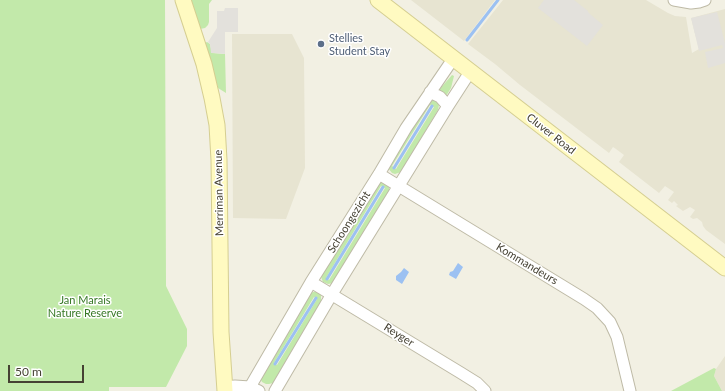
<!DOCTYPE html>
<html>
<head>
<meta charset="utf-8">
<style>
  body { margin:0 }
  #map { position:relative; width:725px; height:391px; overflow:hidden; background:#f2f0e3; font-family:Lato,sans-serif }
  canvas { display:block }
  .scale { position:absolute; left:8px; top:365px; width:76px; height:18px; box-sizing:border-box; border:2px solid #454133; border-top:0; padding-left:5px; font-size:12px; line-height:14px; white-space:nowrap; color:#454133; -webkit-text-stroke:3px #fff; paint-order:stroke }
</style>
</head>
<body>
<div id="map">
<canvas width="725" height="391"></canvas>
<div class="scale">50 m</div>
</div>
<script>
const c = document.querySelector('canvas').getContext('2d');
c.lineJoin = 'round';
function fillPath(path, color) { c.fillStyle = color; c.fill(path, 'evenodd'); }
const shape = rows => new Path2D(rows.map(r => 'M' + r).join(''));
function strokePath(path, color, width, dash) { c.strokeStyle = color; c.lineWidth = width; c.lineCap = dash ? 'butt' : 'round'; c.setLineDash(dash || []); c.stroke(path); }
function drawText(font, color, halo, rows, align = 'center') {
  c.font = font + ' Lato,sans-serif'; c.lineWidth = 3; c.setLineDash([]); c.textBaseline = 'middle'; c.strokeStyle = halo; c.fillStyle = color; for (const [text, x, y, turn = 0] of rows) {
    c.save(); c.translate(x, y); c.rotate((+turn || 0) * Math.PI / 180); c.textAlign = isNaN(turn) ? turn : align; if (halo) c.strokeText(text, 0, 0); c.fillText(text, 0, 0); c.restore();
  }
}
fillPath(shape([
  [411,0,495,0,464,41],
  [503,0,646,0,668,13,675,16,686,17,692,53,699,49,691,18,725,9,725,244,706,230,703,226,702,222,697,218,693,219,690,217,695,210,690,207,683,211,676,206,678,205,674,201,672,203,668,200,674,192,665,186,659,193,619,162,624,155,616,149,613,147,609,153,520,85,495,64,468,44],
  [232,34,292,34,304,58,305,168,286,219,233,218],
  [725,356,725,391,722,391,714,376,716,369]
]), '#e7e4d1');
fillPath(shape([
  [0,0,165,0,166,286,187,329,187,346,166,387,109,387,109,391,0,391],
  [190,0,212,0,209,4,209,22,208,25,205,28,200,29],
  [207,42,210,44,212,53,225,54,226,93,218,88,213,69,204,44,205,43],
  [452,75,454,76,451,88,446,96,438,91],
  [433,100,437,101,438,102,439,105,438,110,401,172,395,174,392,173,388,168,389,164,430,101],
  [430,105,434,107,396,169,392,166],
  [380,181,383,181,389,187,389,191,334,283,328,284,323,282,321,277,321,275],
  [381,186,385,188,329,280,326,278],
  [313,292,317,292,321,295,321,302,273,383,269,384,266,384,262,382,260,378,311,293],
  [314,297,317,299,277,365,274,363],
  [714,368,716,369,714,376,722,391,671,391]
]), '#c2e9aa');
fillPath(shape([
  [544,0,574,0,588,11,588,12,591,15,603,25,587,46,538,8],
  [225,8,238,8,238,32,225,32,225,54,214,53,211,53,210,44,208,42,217,28,217,11,224,11],
  [717,12,725,43,725,63,708,68,705,52,723,48,722,45,699,51,691,18]
]), '#e3e1dc');
fillPath(shape([
  [458,263,463,267,456,279,449,275,450,272,453,271],
  [404,268,409,272,402,284,396,280,396,276,401,272]
]), '#9cc1f2');
strokePath(shape([
  [467,40,498,0],
  [394,168,432,106],
  [327,279,383,187],
  [275,364,316,298]
]), '#9cc1f2', 3);
const street = shape([
  [674,0,691,3,699,2,705,0],
  [430,92,440,97,448,106],
  [379,174,584,299,597,308,610,322,617,337,630,391],
  [311,282,461,373,477,383,485,391],
  [224,387,235,386,250,387,259,391],
  [250,387,311,282,379,174,406,128,453,59],
  [275,391,332,294,448,106,470,72]
]);
const secondary = shape([
  [183,0,204,64,212,98,217,125,219,160,221,332,225,391],
  [378,0,725,268]
]);
strokePath(street, '#bebaa6', 13);
strokePath(secondary, '#d5ce91', 17);
strokePath(street, '#fff', 11);
strokePath(secondary, '#fffac1', 15);
for (const [x, y, r, color] of [
  [321,44,4,"#5c6f8a"]
]) { const dot = new Path2D(); dot.arc(x, y, r, 0, 2 * Math.PI); c.fillStyle = color; c.fill(dot); strokePath(dot, '#fff', 1.5); }
drawText('11px', '#4e5e75', '#fff', [
  ["Stellies",329,38],
  ["Student Stay",329,51]
], 'left');
drawText('11px', '#454133', '#fff', [
  ["Cluver Road",551,134,38],
  ["Merriman Avenue",219,193,-91],
  ["Schoongezicht",349,222,-58],
  ["Kommandeurs",527,264,31],
  ["Reyger",399,335,32]
]);
drawText('11px', '#367825', '#fff', [
  ["Jan Marais",85,300],
  ["Nature Reserve",85,313]
]);
</script>
</body>
</html>
